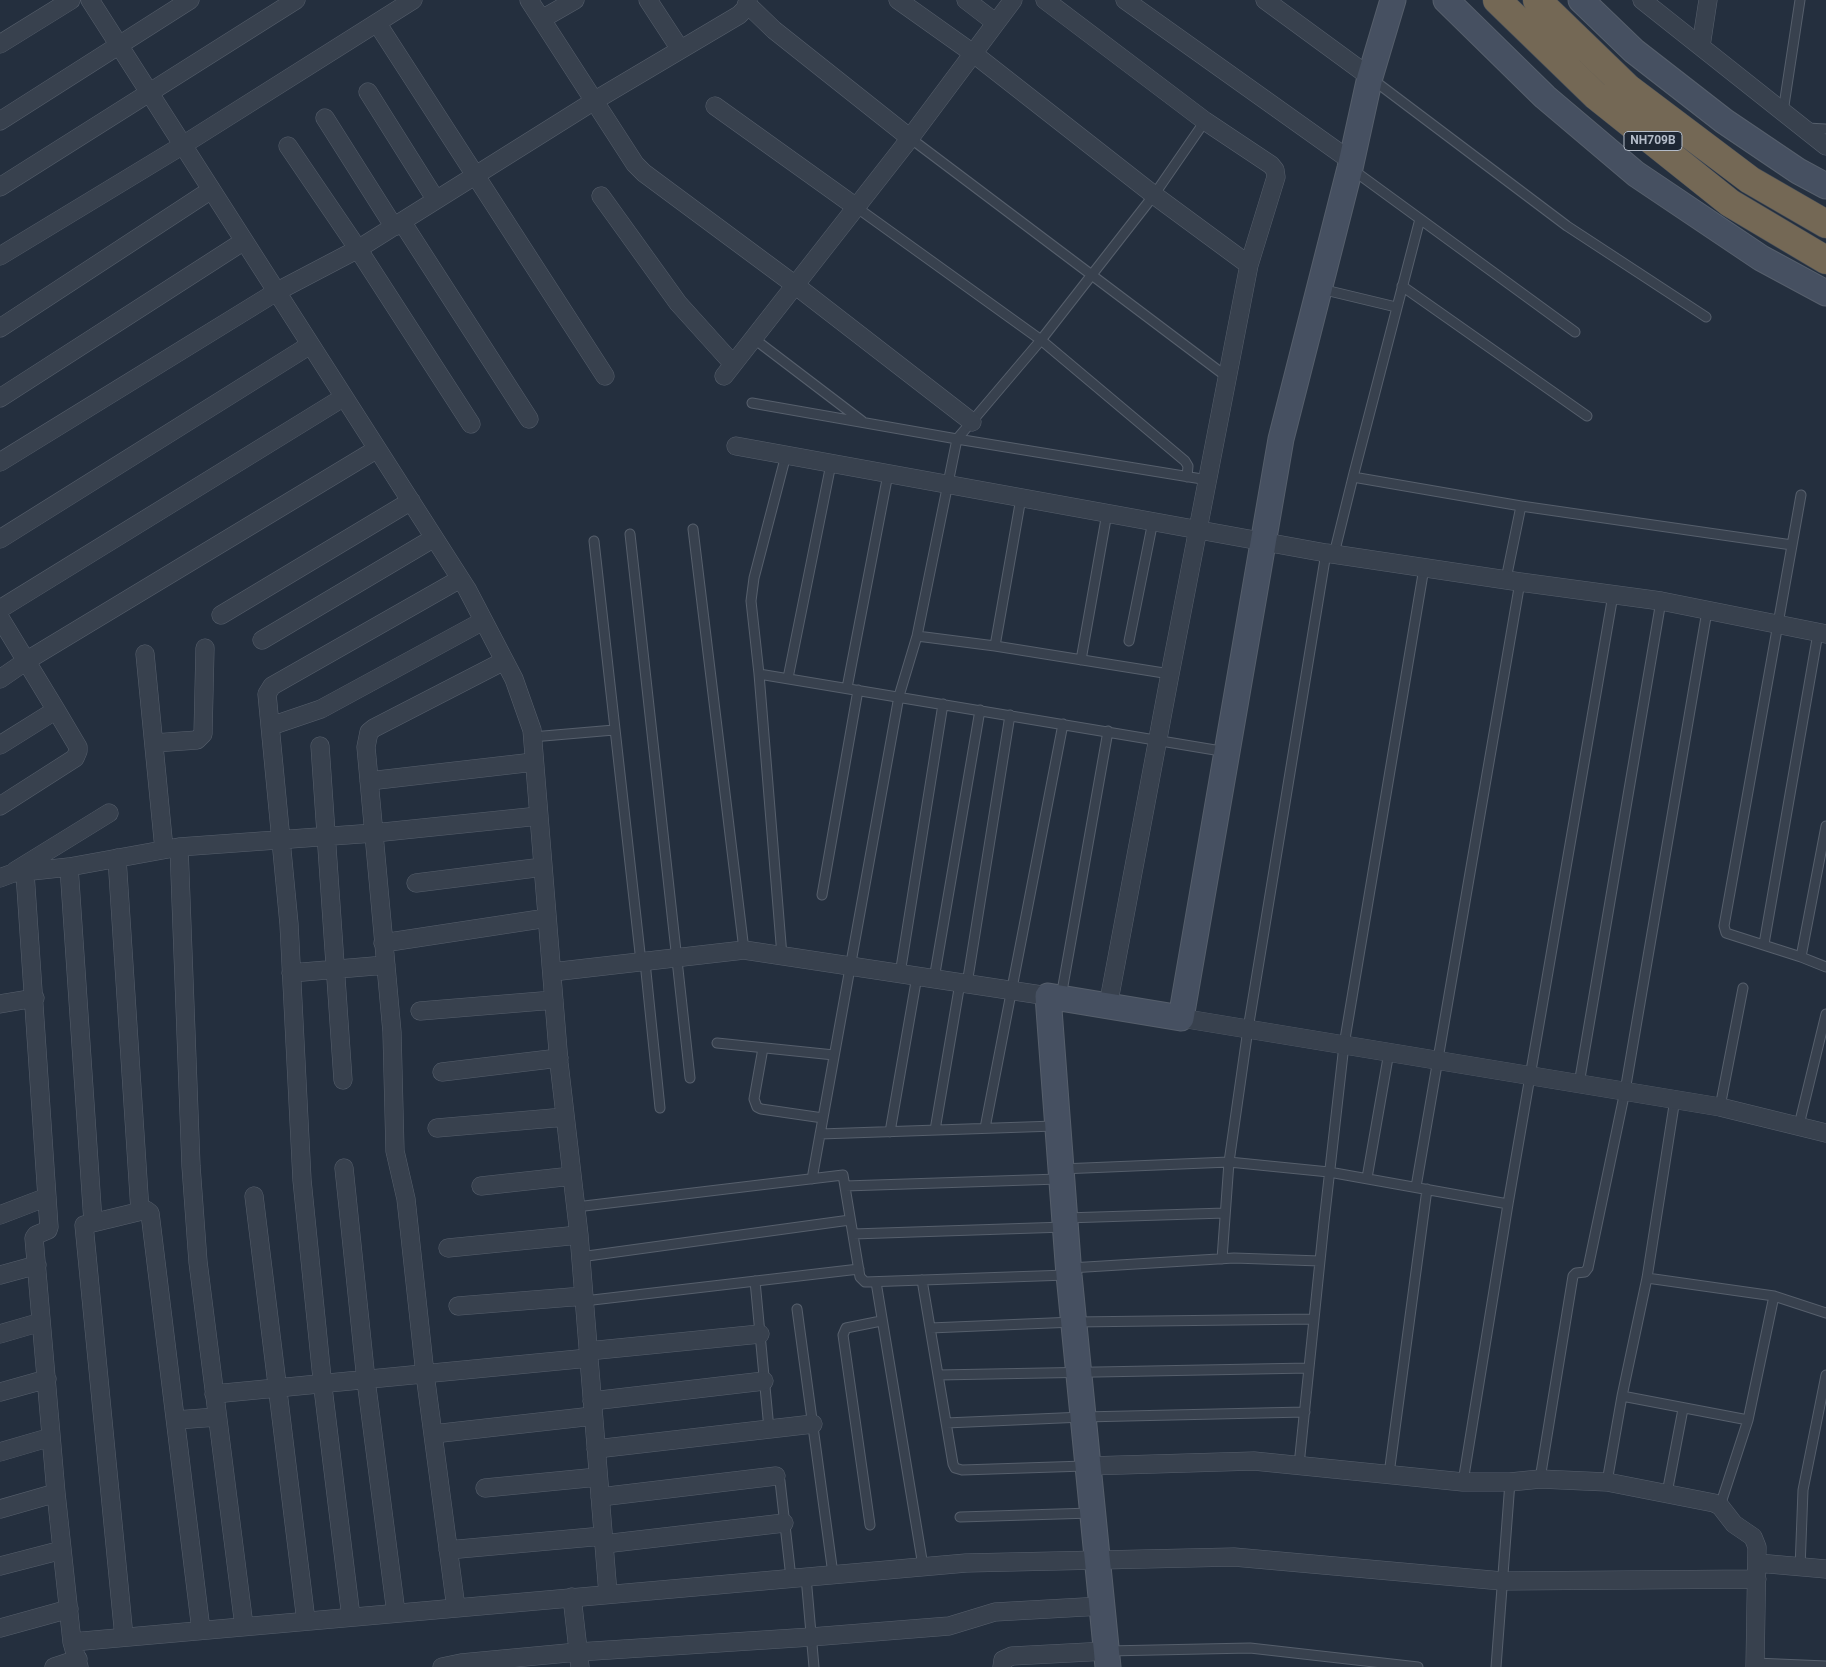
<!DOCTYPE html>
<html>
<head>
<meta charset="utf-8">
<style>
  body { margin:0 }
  canvas { display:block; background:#242f3e }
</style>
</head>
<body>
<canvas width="1826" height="1667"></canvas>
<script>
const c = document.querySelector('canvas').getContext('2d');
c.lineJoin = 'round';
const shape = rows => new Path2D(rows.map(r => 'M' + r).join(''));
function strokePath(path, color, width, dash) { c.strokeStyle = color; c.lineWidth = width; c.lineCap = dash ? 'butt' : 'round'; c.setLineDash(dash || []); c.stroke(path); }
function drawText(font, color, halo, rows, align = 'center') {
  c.font = font + ' Roboto,sans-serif'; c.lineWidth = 4; c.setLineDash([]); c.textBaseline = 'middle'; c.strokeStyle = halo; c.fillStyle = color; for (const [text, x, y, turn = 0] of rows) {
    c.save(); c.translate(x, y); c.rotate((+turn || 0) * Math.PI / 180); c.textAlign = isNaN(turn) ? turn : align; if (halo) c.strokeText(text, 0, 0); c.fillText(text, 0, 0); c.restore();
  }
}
const lane = shape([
  [1372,79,1567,226,1706,317],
  [1783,112,1800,0],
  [1807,128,1826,129],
  [910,138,1227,377],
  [1353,170,1575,332],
  [856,207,1041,340,1185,461,1188,466,1187,477],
  [1402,286,1587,416],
  [1321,289,1396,307],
  [753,338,862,421],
  [752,403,957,439,1208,480],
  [1353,477,1420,219],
  [1801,495,1724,926,1726,933,1729,934,1801,957,1826,967],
  [693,529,744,950],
  [630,534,690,1078],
  [594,541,641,962],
  [1334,554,1353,477,1521,506,1792,545],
  [1506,579,1521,506],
  [917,636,995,646,1170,674],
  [1129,641,1153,521],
  [995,646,1021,498],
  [1081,660,1107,513],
  [759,674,1227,752],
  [788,678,831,464],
  [847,688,888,474],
  [532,737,614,730],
  [822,895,858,690],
  [1764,944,1818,633],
  [782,956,759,674,751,601,754,578,786,455],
  [1801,957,1826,826],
  [645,962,660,1108],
  [900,974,943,704],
  [934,979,980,710],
  [967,984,1010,715],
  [1061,997,1108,731],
  [717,1043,834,1055],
  [763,1048,754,1099,757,1107,761,1109,823,1118],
  [1579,1084,1661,601],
  [1720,1107,1743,988],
  [1799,1125,1826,1014],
  [985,1128,1063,724],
  [935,1130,960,983],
  [890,1132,917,976],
  [820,1134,1055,1126],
  [1061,1169,1229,1162,1329,1172,1508,1204],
  [1367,1178,1389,1052],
  [812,1179,899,696,917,636,957,439,1041,340,1154,195,1205,121],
  [845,1186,1059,1179],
  [1416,1187,1520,582],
  [576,1207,843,1175,860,1277,865,1282,1067,1275],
  [1065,1218,1225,1213],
  [853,1234,1065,1227],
  [580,1257,850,1220],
  [1222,1259,1229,1162,1248,1029,1326,553],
  [1070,1268,1234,1258,1320,1261],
  [1647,1278,1774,1296,1826,1313],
  [922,1280,953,1464,955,1468,962,1470,1085,1466],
  [755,1281,769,1429],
  [876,1282,923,1566],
  [584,1301,859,1269],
  [797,1309,833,1574],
  [930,1328,1074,1322,1314,1319],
  [938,1375,1309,1368],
  [1622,1396,1748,1420],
  [946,1423,1083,1417,1305,1412],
  [1299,1465,1324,1222,1344,1045,1424,568],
  [1389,1474,1427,1189],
  [776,1476,780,1481,791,1578],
  [1540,1479,1573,1276,1576,1273,1585,1272,1588,1268,1625,1091,1707,611],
  [1463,1482,1508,1204,1613,595],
  [1607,1482,1622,1396,1647,1278,1675,1099],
  [1667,1493,1683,1409],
  [1720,1506,1748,1420,1774,1296],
  [960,1517,1092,1513],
  [870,1525,843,1335,846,1328,881,1321],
  [1800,1568,1803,1490,1826,1375],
  [806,1577,814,1667],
  [1107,1651,1250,1648,1418,1667],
  [1755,1663,1826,1666],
  [1496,1667,1510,1482]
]);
const street = shape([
  [90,0,467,589,514,679,532,730,559,1063,579,1235,608,1594],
  [529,0,635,164,644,173,795,285,972,422],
  [648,0,680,49],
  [898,0,974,54,1154,195,1249,265],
  [966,0,996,23],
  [1045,0,1205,121,1271,165,1275,170,1276,177,1249,265,1170,674,1108,1006],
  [1125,0,1351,161],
  [1265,0,1370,77],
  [1642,0,1826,146],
  [748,5,774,30,910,138],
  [542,19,575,0],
  [377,23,605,376],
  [0,44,71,0],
  [1701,46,1708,0],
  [368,92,436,200],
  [715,106,856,207],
  [325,118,394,227],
  [0,121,190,0],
  [288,146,358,249,471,424],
  [0,187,296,0],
  [601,196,678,303,733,364],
  [402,222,529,419],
  [0,256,183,145,413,0],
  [0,328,211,190],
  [724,376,904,146,1013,0],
  [0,398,244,241],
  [736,446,1326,553,1520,582,1661,601,1826,634],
  [0,462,276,292,358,249,594,101,739,15,745,9,748,0],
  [0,539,310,345],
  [0,609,344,397],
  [221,615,411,501],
  [0,618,56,710,78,747,78,751,75,758,0,806],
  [262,640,434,538],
  [145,654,164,849],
  [0,679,26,661,377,449],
  [271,726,321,709,483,621],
  [154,743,197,740,203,734,205,648],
  [0,745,56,710],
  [320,746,343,1080],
  [369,781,534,762],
  [179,847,191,1166,198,1262,244,1626],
  [117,858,140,1211],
  [69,867,93,1222],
  [15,871,109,813],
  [25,873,49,1227,48,1230,36,1235,34,1238,56,1493,72,1642,79,1667],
  [0,878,13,873,69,867,179,847,374,833,539,816],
  [416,883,543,867],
  [383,943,547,918],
  [552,972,744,950,1048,996],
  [291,973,386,965],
  [0,1004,35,998],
  [420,1011,554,1000],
  [1181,1018,1720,1107,1826,1133],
  [442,1072,559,1058],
  [437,1128,565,1117],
  [344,1168,366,1380,396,1613],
  [481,1186,572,1176],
  [254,1196,306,1621],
  [0,1215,47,1197],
  [448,1248,579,1235],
  [0,1275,37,1265],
  [458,1306,584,1296],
  [0,1334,41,1322],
  [588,1351,760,1334],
  [0,1392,47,1379],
  [214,1394,589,1358],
  [592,1401,764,1381],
  [176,1420,217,1417],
  [433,1434,593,1416],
  [596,1449,813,1424],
  [0,1452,51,1437],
  [1088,1466,1254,1461,1463,1482,1510,1482,1540,1479,1607,1482,1714,1503,1720,1506,1734,1524,1753,1537,1757,1547,1755,1667],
  [485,1488,598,1477],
  [600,1497,776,1476],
  [0,1509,56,1493],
  [604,1544,784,1523],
  [448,1550,603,1536],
  [1758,1563,1826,1569],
  [0,1566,62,1550],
  [572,1597,580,1667],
  [456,1608,425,1374,406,1199,395,1151,392,1032,366,747,369,732,374,728,504,661],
  [351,1617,323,1388,302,1180,289,924,267,694,272,686,460,579],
  [0,1628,69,1609],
  [124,1637,84,1225,146,1210,150,1213,201,1630],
  [72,1642,966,1563,1234,1557,1502,1581,1757,1579],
  [54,1667,78,1659],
  [442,1667,461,1663,578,1652,811,1637,949,1626,995,1612,1102,1606],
  [1002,1667,1003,1660,1012,1656,1107,1651]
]);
const secondary = shape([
  [1446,0,1545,97,1636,174,1761,258,1826,293],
  [1581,0,1634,51,1724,121,1798,171,1826,186],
  [1108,1667,1069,1275,1048,996,1181,1018,1281,439,1350,168,1370,77,1393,0]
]);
const highway = shape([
  [1497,0,1596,96,1730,203,1826,260],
  [1537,0,1628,88,1750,180,1826,224]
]);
strokePath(lane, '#565f6c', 11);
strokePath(street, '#565f6c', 19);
strokePath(secondary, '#565f6c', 27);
strokePath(highway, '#434c59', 29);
strokePath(lane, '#38414e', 9);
strokePath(street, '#38414e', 18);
strokePath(secondary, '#465061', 25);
strokePath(highway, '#746855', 28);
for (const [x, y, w] of [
  [1653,141,58]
]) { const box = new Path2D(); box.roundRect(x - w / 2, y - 9.5, w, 19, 4); c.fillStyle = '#1d2633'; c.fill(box); strokePath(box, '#b4bcc9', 1); }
drawText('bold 12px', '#b4bcc9', null, [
  ["NH709B",1653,141]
]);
</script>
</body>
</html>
